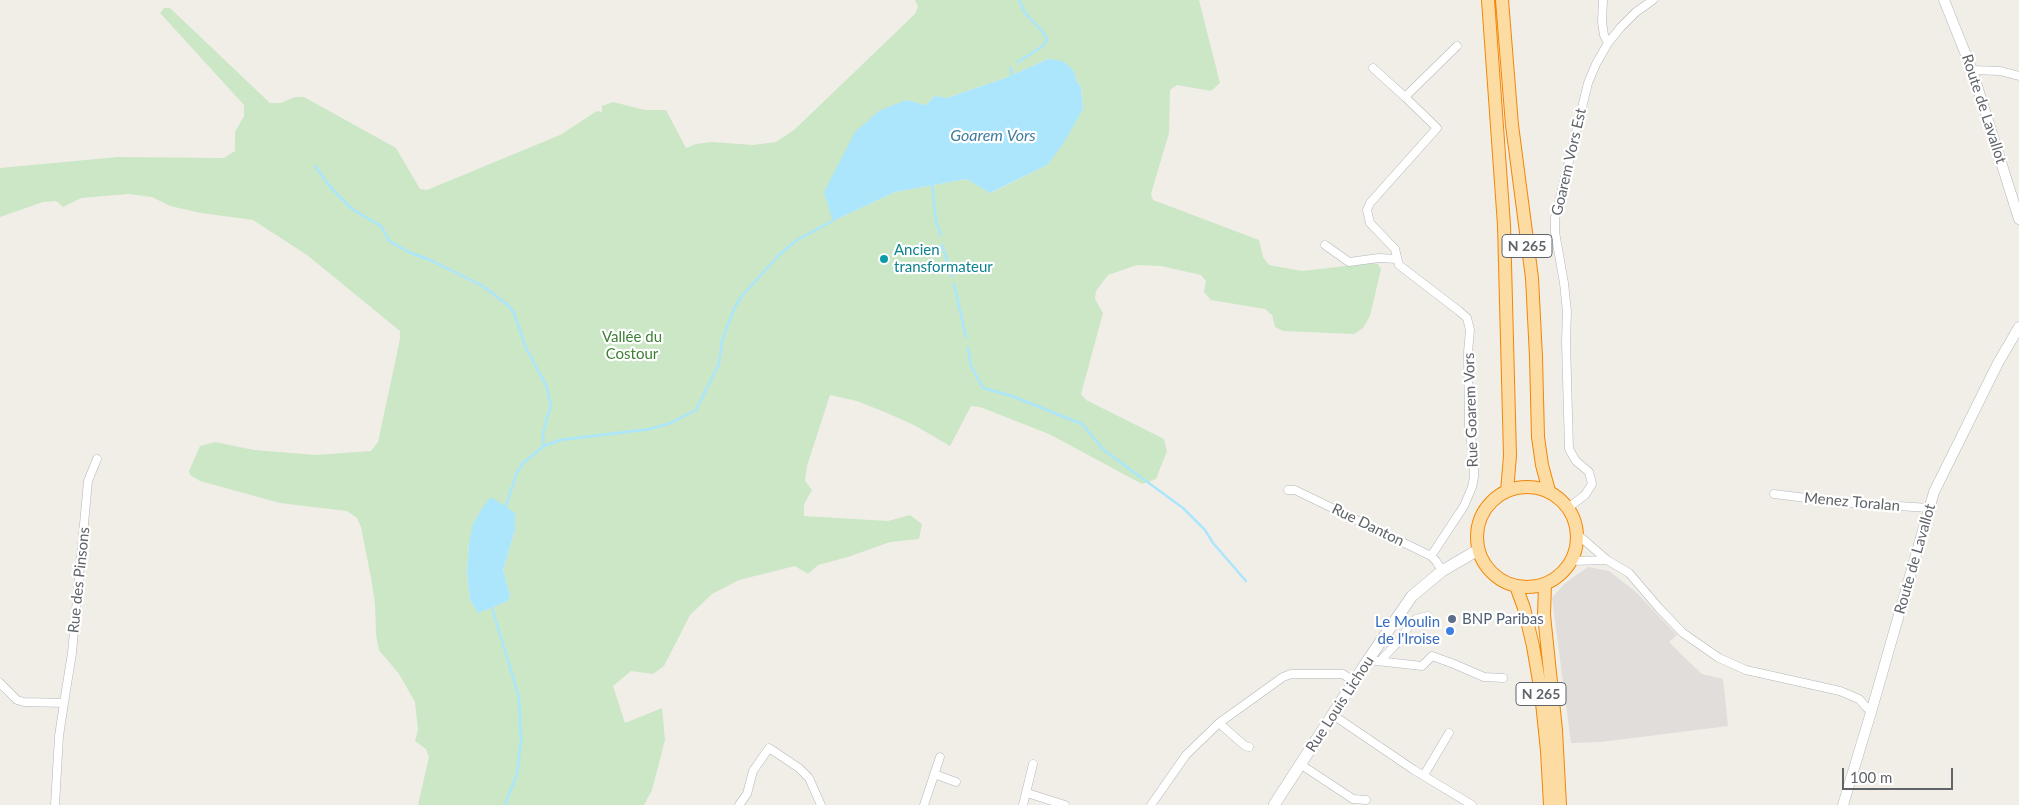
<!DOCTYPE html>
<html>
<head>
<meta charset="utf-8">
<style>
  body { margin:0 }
  #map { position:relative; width:2019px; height:805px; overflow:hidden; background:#f1eee8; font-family:Lato,sans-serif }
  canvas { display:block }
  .scale { position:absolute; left:1842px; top:768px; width:111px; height:22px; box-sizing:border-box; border:2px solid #5f6468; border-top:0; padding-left:6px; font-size:15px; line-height:18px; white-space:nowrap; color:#5f6468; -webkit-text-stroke:4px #fff; paint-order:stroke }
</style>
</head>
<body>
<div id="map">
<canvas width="2019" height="805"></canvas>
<div class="scale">100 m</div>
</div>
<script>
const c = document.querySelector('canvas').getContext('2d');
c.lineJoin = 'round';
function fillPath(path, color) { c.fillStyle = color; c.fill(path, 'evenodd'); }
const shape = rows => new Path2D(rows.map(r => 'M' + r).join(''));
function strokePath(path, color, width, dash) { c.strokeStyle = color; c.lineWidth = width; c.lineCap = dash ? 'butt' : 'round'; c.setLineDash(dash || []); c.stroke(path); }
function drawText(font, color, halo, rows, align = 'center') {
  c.font = font + ' Lato,sans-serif'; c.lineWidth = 4.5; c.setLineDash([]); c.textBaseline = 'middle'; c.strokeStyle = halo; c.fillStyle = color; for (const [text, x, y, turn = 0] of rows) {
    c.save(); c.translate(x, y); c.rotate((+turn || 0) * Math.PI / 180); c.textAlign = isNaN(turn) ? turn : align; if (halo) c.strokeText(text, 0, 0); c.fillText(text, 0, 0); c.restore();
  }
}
fillPath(shape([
  [1588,567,1609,571,1636,592,1677,635,1669,642,1685,658,1702,674,1723,679,1728,726,1601,742,1571,743,1552,598,1565,583]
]), '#e0ddda');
fillPath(shape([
  [915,0,1199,0,1220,83,1211,91,1177,85,1170,90,1169,133,1151,194,1153,200,1259,240,1263,257,1269,265,1302,271,1372,263,1378,264,1381,269,1370,316,1363,328,1354,334,1283,331,1275,327,1272,315,1265,309,1211,300,1204,292,1206,281,1201,275,1161,266,1137,265,1108,275,1096,291,1095,299,1103,313,1081,394,1086,400,1164,439,1167,451,1156,479,1142,484,1049,434,980,407,971,406,950,446,914,425,887,413,857,401,830,395,807,466,805,481,812,490,804,504,804,516,888,521,910,515,922,524,919,539,890,542,848,557,818,565,808,574,795,566,739,580,712,594,690,615,664,666,653,674,631,671,613,686,625,723,662,708,665,740,652,790,644,805,418,805,429,757,426,749,415,741,418,730,415,702,399,674,379,650,376,635,375,603,371,578,361,527,357,518,347,511,280,503,200,481,190,475,189,471,200,446,215,442,254,450,316,455,371,451,378,442,400,339,400,331,307,255,253,220,201,213,170,206,152,197,128,194,81,198,63,207,56,201,43,202,0,217,0,168,118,157,224,158,235,151,235,132,244,116,244,105,160,13,164,8,170,8,270,103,281,103,295,97,304,97,396,148,420,189,427,190,560,135,597,111,602,112,602,106,613,102,645,110,666,110,686,148,696,144,712,142,753,145,776,142,794,130,915,14,918,7],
  [1048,59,1074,71,1076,80,1081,87,1083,109,1047,165,991,193,967,179,895,192,833,221,906,100,926,105,935,96,947,98,1008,77],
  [515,513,515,530,503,570,510,595,508,601,478,613,470,600,467,572,469,544]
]), '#cbe7c6');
fillPath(shape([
  [1048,59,1063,61,1074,71,1076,80,1081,87,1083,109,1063,144,1047,165,990,193,967,179,895,192,833,221,824,192,855,132,879,111,906,100,926,105,935,96,947,98,1008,77],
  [491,497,515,513,515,530,503,570,510,595,508,601,478,613,470,600,467,572,469,544,473,524,483,507]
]), '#abe6fd');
strokePath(shape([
  [1018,62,1043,46,1047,39,1042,31,1025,13,1019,0],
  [1011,68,1012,77],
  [315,166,331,188,352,209,381,226,389,241,411,253,430,260,483,286,509,306,514,313,526,348,547,387,551,407,547,417,543,434,544,446],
  [932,182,936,222,941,235],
  [942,245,952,276],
  [954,284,966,337],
  [968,348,971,366,983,388,1012,396,1082,424,1105,451,1183,508,1205,530,1213,543,1246,581],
  [506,506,517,472,523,463,544,446,560,440,650,429,671,423,696,410,719,364,722,341,734,309,741,297,779,255,797,240,834,220],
  [492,608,519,697,521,742,517,774,505,805]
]), '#abe6fd', 2.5);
const minor = shape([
  [1603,0,1602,22,1604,35,1608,43],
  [1373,68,1405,97],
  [1972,70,2000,71,2019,76],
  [1325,245,1349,262,1379,258,1397,259],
  [1288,490,1295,490,1431,556,1436,561,1442,571],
  [1774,494,1838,502,1929,508],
  [1568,508,1585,495,1592,484,1589,472,1576,461,1569,449,1566,342,1567,312,1564,283,1555,232,1555,218,1588,83,1596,64,1608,43,1621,27,1636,12,1653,0],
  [1577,534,1607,560,1629,573,1659,608,1683,633,1719,658,1746,670,1840,691,1859,699,1867,708,1872,709],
  [1431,556,1464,506,1472,487,1474,477,1474,463,1469,426,1468,352,1470,330,1467,318,1459,311,1399,265,1395,249,1370,223,1367,210,1370,203,1437,128,1405,97,1457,46],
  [1571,561,1607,560],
  [1368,660,1422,666,1432,656,1454,664,1484,677,1503,678],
  [1380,661,1399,641,1411,623,1416,619,1428,616],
  [0,683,17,700,24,702,64,703,59,736,55,805],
  [64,703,72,653,88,481,97,459],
  [1333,715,1414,770,1472,805],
  [1219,723,1245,746,1249,747],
  [1300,764,1353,799,1366,800],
  [934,774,956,782],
  [1424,775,1449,733],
  [1027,793,1065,805],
  [739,805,747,794,753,771,769,748,799,768,809,778,821,805],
  [924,805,940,757],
  [1023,805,1033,764],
  [1151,805,1186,755,1219,723,1283,677,1291,674,1343,674,1354,682]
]);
const tertiary = shape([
  [1944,0,1972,70,2019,219],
  [1843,805,1872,709,1934,492,1998,363,2019,327]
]);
const secondary = shape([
  [1274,805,1368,660,1412,596,1442,571,1478,550]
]);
const trunk = shape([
  [1488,0,1504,225,1510,456,1507,491],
  [1502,0,1512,125,1532,278,1536,357,1538,437,1542,465,1549,491],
  '1477 537a50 50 0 1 1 100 0a50 50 0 1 1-100 0Z',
  [1545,584,1544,615,1556,730,1560,805],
  [1516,586,1524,608,1533,646,1541,693,1547,751,1550,805]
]);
strokePath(minor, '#b3b6ba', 9);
strokePath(tertiary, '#b3b6ba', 11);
strokePath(secondary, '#b4b8bc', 12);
strokePath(trunk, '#f48605', 14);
strokePath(minor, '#fff', 8);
strokePath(tertiary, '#fff', 10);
strokePath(secondary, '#fff', 11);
strokePath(trunk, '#fcdca2', 12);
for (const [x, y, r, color] of [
  [884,259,5,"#0f9aa8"],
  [1452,619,5,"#5c6f8a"],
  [1450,631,5,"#3f7fe0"]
]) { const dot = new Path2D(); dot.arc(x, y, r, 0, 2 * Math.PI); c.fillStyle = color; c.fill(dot); strokePath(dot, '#fff', 2); }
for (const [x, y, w] of [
  [1527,246,50],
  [1541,694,50]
]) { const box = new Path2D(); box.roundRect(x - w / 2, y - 11.5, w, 23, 4); c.fillStyle = '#fff'; c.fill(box); strokePath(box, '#5f6468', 1); }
drawText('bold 14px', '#5f6468', null, [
  ["N 265",1527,246],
  ["N 265",1541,694]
]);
drawText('15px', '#5f6468', '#fff', [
  ["Route de Lavallot",1984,109,72],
  ["Goarem Vors Est",1569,162,-77],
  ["Rue Goarem Vors",1471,410,-92],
  ["Menez Toralan",1852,502,5],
  ["Rue Danton",1368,525,26],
  ["Route de Lavallot",1915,559,-74],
  ["Rue des Pinsons",79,580,-84],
  ["Rue Louis Lichou",1340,704,-57]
]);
drawText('15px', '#0d838f', '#fff', [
  ["Ancien",894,250],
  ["transformateur",894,267]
], 'left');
drawText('15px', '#3d8036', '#fff', [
  ["Vallée du",632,337],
  ["Costour",632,354]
]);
drawText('15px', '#4e5e75', '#fff', [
  ["BNP Paribas",1462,619]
], 'left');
drawText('15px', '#366cbe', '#fff', [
  ["Le Moulin",1440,622],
  ["de l'Iroise",1440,639]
], 'right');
drawText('italic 16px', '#407c9f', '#fff', [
  ["Goarem Vors",993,136]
]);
</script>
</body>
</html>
